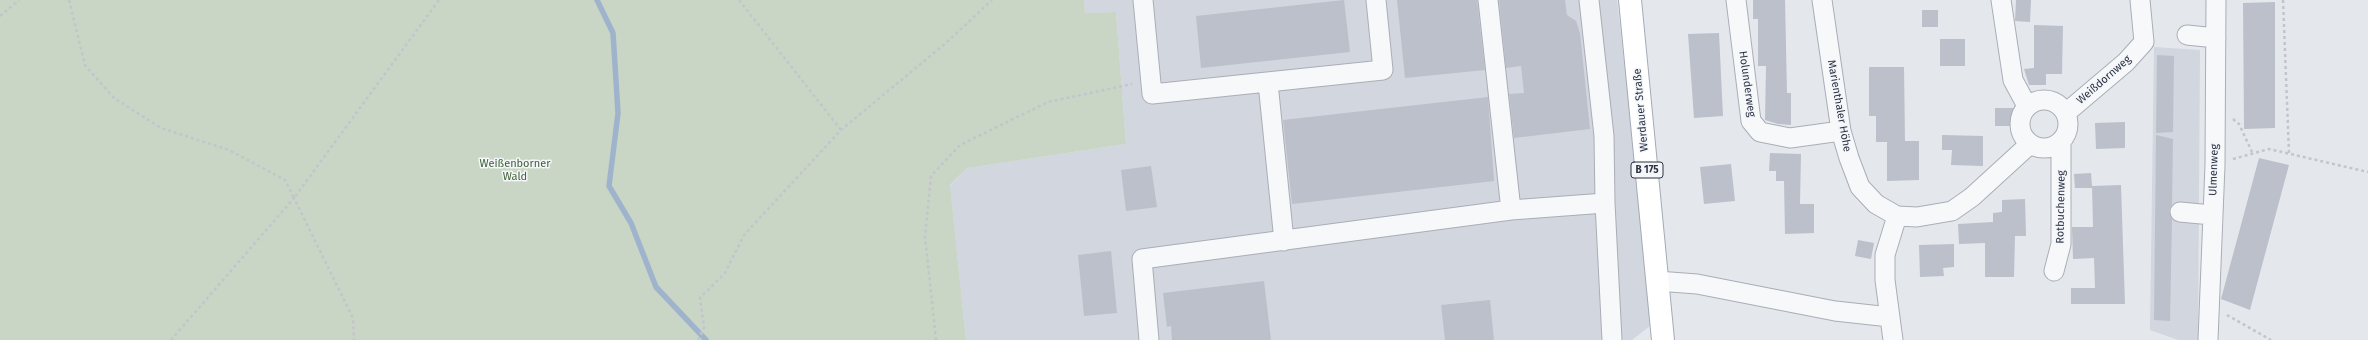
<!DOCTYPE html>
<html>
<head>
<meta charset="utf-8">
<style>
  body { margin:0 }
  canvas { display:block; background:#e4e7ec }
</style>
</head>
<body>
<canvas width="2368" height="340"></canvas>
<script>
const c = document.querySelector('canvas').getContext('2d');
c.lineJoin = 'round';
function fillPath(path, color) { c.fillStyle = color; c.fill(path, 'evenodd'); }
const shape = rows => new Path2D(rows.map(r => 'M' + r).join(''));
function strokePath(path, color, width, dash) { c.strokeStyle = color; c.lineWidth = width; c.lineCap = dash ? 'butt' : 'round'; c.setLineDash(dash || []); c.stroke(path); }
function drawText(font, color, halo, rows, align = 'center') {
  c.font = font + ' "Fira Sans",sans-serif'; c.lineWidth = 3; c.setLineDash([]); c.textBaseline = 'middle'; c.strokeStyle = halo; c.fillStyle = color; for (const [text, x, y, turn = 0] of rows) {
    c.save(); c.translate(x, y); c.rotate((+turn || 0) * Math.PI / 180); c.textAlign = isNaN(turn) ? turn : align; if (halo) c.strokeText(text, 0, 0); c.fillText(text, 0, 0); c.restore();
  }
}
fillPath(shape([
  [1084,0,1617,0,1639,191,1650,326,1632,340,966,340,950,186,967,168,1126,144,1116,12,1085,13],
  [2154,47,2200,50,2198,340,2178,340,2150,330]
]), '#d2d6de');
fillPath(shape([
  [0,0,1084,0,1085,13,1116,12,1126,144,967,168,950,185,966,340,0,340]
]), '#c9d6c5');
strokePath(shape([
  [597,0,613,33,618,113,609,186,631,223,656,287,706,340]
]), '#9fb4cc', 5.5);
fillPath(shape([
  [1344,0,1350,52,1201,68,1196,16],
  [1397,0,1477,0,1485,70,1405,78],
  [1499,0,1565,0,1567,15,1576,21,1580,33,1590,129,1514,138,1509,94,1524,93,1521,66,1506,68],
  [1753,0,1785,0,1787,93,1791,93,1791,125,1778,124,1765,120,1766,66,1758,66,1758,19,1753,19],
  [2016,0,2031,0,2030,22,2015,21],
  [2275,2,2275,128,2244,129,2243,3],
  [1922,10,1938,10,1938,27,1922,27],
  [2034,25,2063,26,2062,74,2046,74,2046,85,2029,85,2024,69,2034,68],
  [1719,33,1723,116,1694,118,1688,34],
  [1940,39,1965,39,1965,66,1940,66],
  [2157,55,2174,56,2173,132,2156,133],
  [1869,67,1904,67,1905,141,1919,141,1919,180,1887,181,1887,142,1876,142,1876,116,1869,116],
  [1488,97,1494,181,1292,204,1283,120],
  [1995,108,2013,108,2013,126,1995,126],
  [2125,122,2125,148,2096,149,2095,123],
  [1942,135,1983,136,1983,166,1951,165,1952,150,1942,150],
  [2156,135,2173,139,2172,205,2169,211,2172,219,2170,321,2154,320],
  [1770,153,1801,154,1800,204,1814,204,1814,233,1785,234,1784,181,1776,181,1776,171,1769,171],
  [2259,158,2289,165,2250,310,2221,299],
  [1731,164,1735,201,1704,204,1700,167],
  [1151,166,1157,207,1126,211,1121,170],
  [2091,173,2092,186,2121,185,2125,304,2071,304,2071,288,2095,288,2094,258,2073,259,2072,229,2072,227,2093,227,2092,186,2092,188,2075,188,2074,174],
  [2025,199,2026,236,2015,236,2014,277,1985,277,1985,243,1959,244,1958,224,1993,222,1993,213,2002,212,2002,200],
  [1858,240,1874,243,1871,259,1855,256],
  [1954,244,1954,267,1943,268,1944,276,1920,277,1919,245],
  [1111,251,1117,313,1084,316,1078,255],
  [1264,281,1271,340,1172,340,1171,326,1167,327,1163,293],
  [1490,300,1494,340,1445,340,1441,305]
]), '#bbc0ca');
const minor = shape([
  [1143,0,1152,94,1383,70,1376,0],
  [1488,0,1511,210],
  [1589,0,1604,136,1605,203,1612,340],
  [1736,0,1751,121,1760,132,1790,138,1841,131],
  [1822,0,1841,131,1849,158,1860,187,1876,204,1897,216,1917,217,1952,211,1972,197,2030,144],
  [2001,0,2013,80,2027,106],
  [2187,35,2216,38],
  [1268,83,1284,241],
  '2020 124a24 24 0 1 1 48 0a24 24 0 1 1-48 0Z',
  [2067,112,2126,62,2144,42,2140,0],
  [2180,212,2212,215],
  [2054,271,2061,244,2061,143],
  [1657,281,1697,284,1835,311,1890,317],
  [1149,340,1142,259,1511,210,1605,203],
  [1893,340,1885,280,1885,255,1897,216],
  [2208,340,2215,165,2216,0]
]);
const major = shape([
  [1630,0,1663,340]
]);
strokePath(minor, '#a9aeb7', 21);
strokePath(major, '#a3abb8', 24);
strokePath(shape([
  [69,0,85,65,114,98,161,128,229,150,285,180,294,198,439,0],
  [739,0,841,130],
  [2283,0,2289,153],
  [0,16,19,0],
  [2233,119,2239,124,2252,152],
  [2233,159,2269,149,2368,172],
  [2227,315,2271,340],
  [171,340,294,198,353,318,354,340],
  [698,340,704,328,700,298,725,273,744,235,841,130,946,43,992,0],
  [936,340,925,236,931,176,960,145,1048,102,1132,84]
]), '#c2c5cb', 2.5, [3, 3]);
strokePath(minor, '#f7f8fa', 19);
strokePath(major, '#fff', 22);
for (const [x, y, w] of [
  [1647,170,32]
]) { const box = new Path2D(); box.roundRect(x - w / 2, y - 8, w, 16, 3); c.fillStyle = '#f4f6f9'; c.fill(box); strokePath(box, '#2b3445', 1); }
drawText('bold 10px', '#2b3445', null, [
  ["B 175",1647,170]
]);
drawText('11px', '#2b3445', '#f4f6f9', [
  ["Weißdornweg",2104,80,-41],
  ["Holunderweg",1747,84,82],
  ["Marienthaler Höhe",1839,106,80],
  ["Werdauer Straße",1641,110,-95],
  ["Ulmenweg",2214,170,-88],
  ["Rotbuchenweg",2061,207,-89]
]);
drawText('11px', '#3f6138', '#f4f6f9', [
  ["Weißenborner",515,164],
  ["Wald",515,177]
]);
</script>
</body>
</html>
